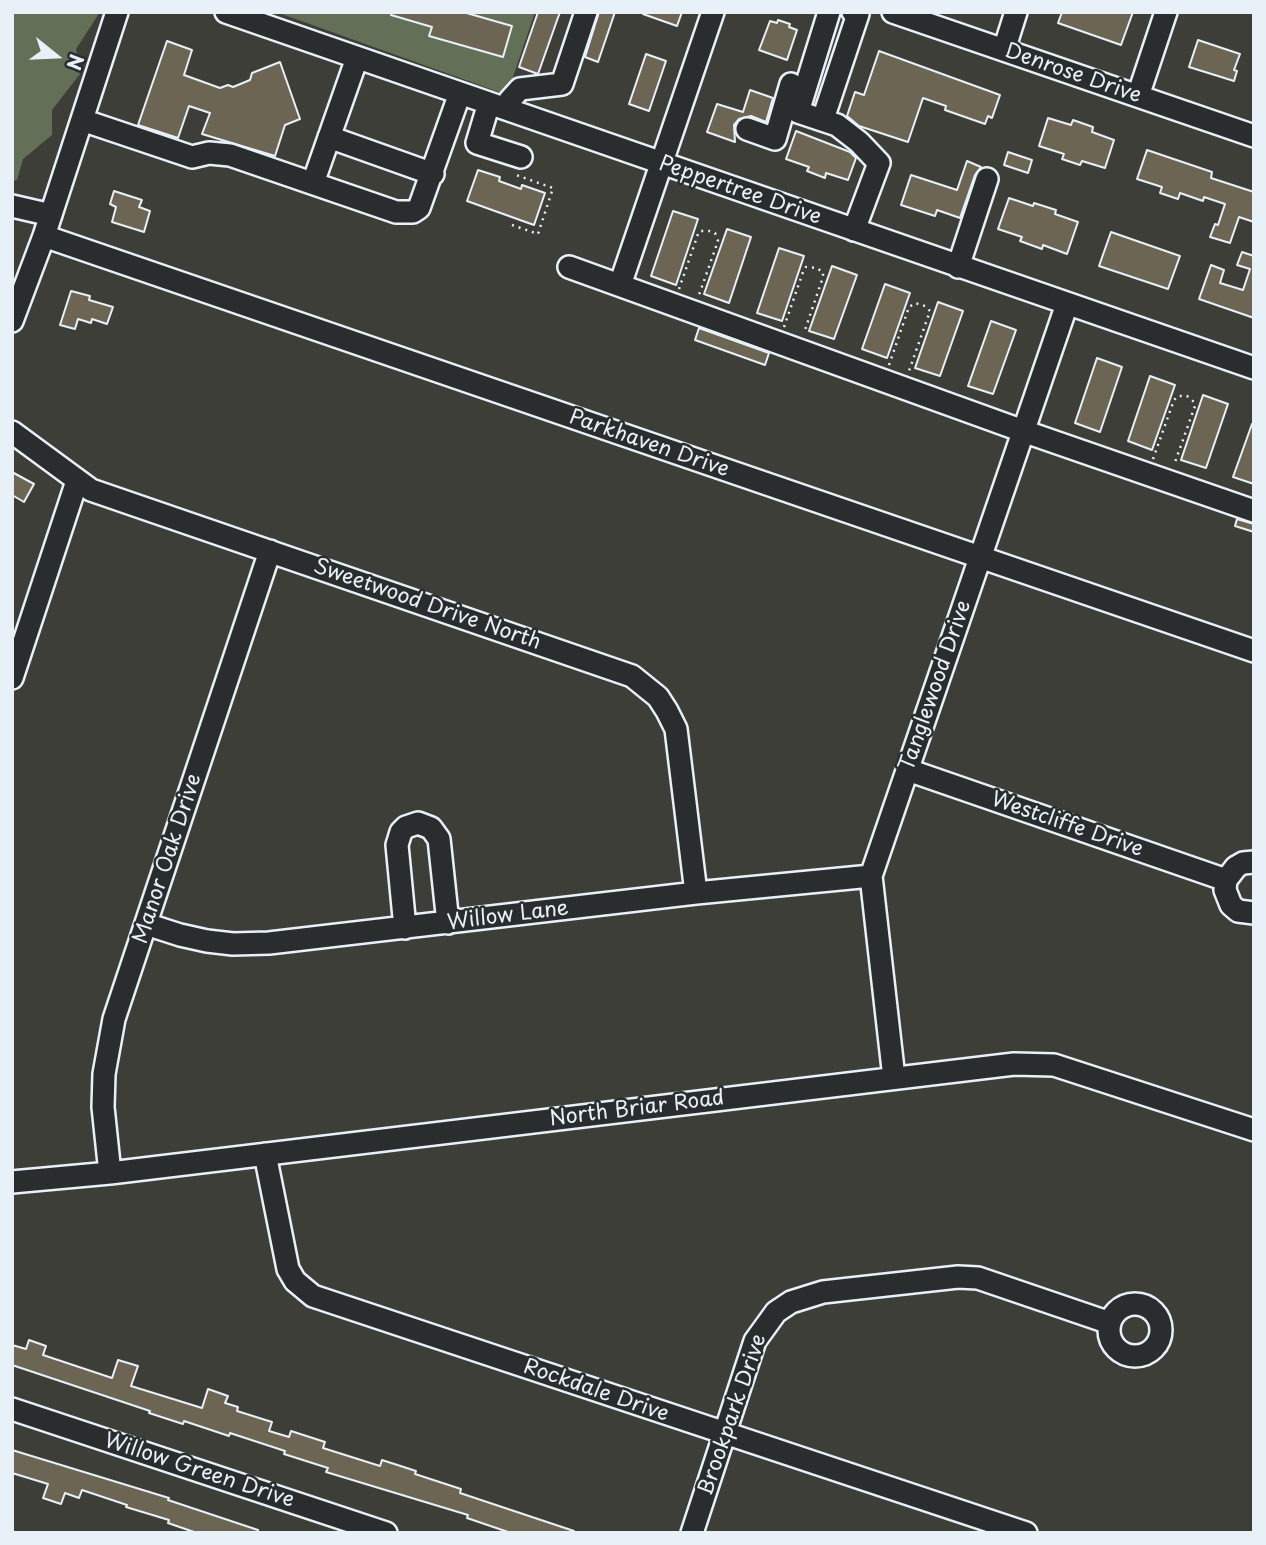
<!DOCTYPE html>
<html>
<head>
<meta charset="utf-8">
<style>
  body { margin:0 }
  #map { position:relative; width:1266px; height:1545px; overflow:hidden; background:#3e3e39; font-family:"Playpen Sans",sans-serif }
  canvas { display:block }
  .frame { position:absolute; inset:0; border:14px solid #e8f1f8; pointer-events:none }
  .north { position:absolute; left:21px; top:21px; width:70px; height:70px; -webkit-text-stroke:5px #2a2d2e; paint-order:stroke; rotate:108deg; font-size:19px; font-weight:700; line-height:28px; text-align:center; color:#e8f1f8 }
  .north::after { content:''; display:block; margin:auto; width:24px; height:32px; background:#e8f1f8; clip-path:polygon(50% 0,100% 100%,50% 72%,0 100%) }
</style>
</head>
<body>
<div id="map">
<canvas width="1266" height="1545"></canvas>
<div class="frame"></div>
<div class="north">N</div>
</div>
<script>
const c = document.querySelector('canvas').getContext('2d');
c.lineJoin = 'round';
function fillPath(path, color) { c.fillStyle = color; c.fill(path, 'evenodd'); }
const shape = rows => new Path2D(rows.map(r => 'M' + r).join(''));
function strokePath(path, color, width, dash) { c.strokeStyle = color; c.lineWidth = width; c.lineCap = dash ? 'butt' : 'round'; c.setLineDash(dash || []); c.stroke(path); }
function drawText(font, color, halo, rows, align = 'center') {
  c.font = font + ' "Playpen Sans",sans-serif'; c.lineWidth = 5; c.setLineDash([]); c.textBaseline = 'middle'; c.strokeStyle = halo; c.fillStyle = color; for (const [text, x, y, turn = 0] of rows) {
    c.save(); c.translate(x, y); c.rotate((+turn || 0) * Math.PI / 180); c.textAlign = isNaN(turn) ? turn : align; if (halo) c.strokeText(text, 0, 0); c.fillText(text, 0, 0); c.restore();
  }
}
fillPath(shape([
  [12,12,100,12,76,49,80,74,52,110,52,135,23,159,17,180,12,181],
  [276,12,535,12,511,83,518,92,513,97]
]), '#636f56');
const building = shape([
  [392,12,463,12,512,26,503,57,429,36,432,27,391,15,392,12],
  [538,12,560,12,538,74,519,67,538,12],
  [599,12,615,12,598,62,585,57,599,12],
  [643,12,682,12,677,26,643,14,643,12],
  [1062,12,1133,12,1121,45,1058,23,1062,12],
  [778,20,790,24,789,27,797,30,787,60,759,50,770,21,777,23,778,20],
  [1198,40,1240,54,1234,70,1237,71,1234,81,1189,67,1198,40],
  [167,41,192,50,184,75,220,88,228,85,233,87,250,80,252,73,280,62,300,119,285,125,275,156,202,134,210,113,189,106,178,138,138,125,167,41],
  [879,51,1000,95,992,118,988,116,985,124,945,110,946,106,923,98,908,142,859,126,847,116,855,92,864,95,879,51],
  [646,54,666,61,649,111,629,104,646,54],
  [750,90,773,98,766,122,751,116,739,119,734,125,735,142,707,132,717,104,743,112,750,90],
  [1048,118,1071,125,1073,120,1093,127,1092,132,1114,140,1105,168,1082,161,1080,165,1062,159,1064,154,1039,146,1048,118],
  [796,131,850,152,856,158,848,180,826,173,825,178,807,171,809,167,786,159,796,131],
  [1147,150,1212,172,1211,178,1254,192,1254,222,1239,217,1230,243,1210,237,1215,224,1218,225,1225,204,1204,197,1203,201,1180,193,1178,199,1160,193,1162,187,1137,179,1147,150],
  [1008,152,1032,160,1028,173,1004,165,1008,152],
  [967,161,981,167,975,175,960,218,937,210,935,216,901,205,911,175,957,190,967,161],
  [478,170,500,177,499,181,521,189,522,185,545,193,534,225,467,201,478,170],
  [114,191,142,200,139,207,150,211,144,232,112,222,116,207,110,204,114,191],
  [1009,198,1033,206,1034,203,1056,210,1055,214,1078,222,1067,254,1043,245,1042,249,1020,241,1022,237,998,229,1009,198],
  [673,211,698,219,676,285,651,276,673,211],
  [727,229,751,237,729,303,704,294,727,229],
  [1111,232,1180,256,1168,289,1099,266,1111,232],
  [779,248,804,256,782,321,757,313,779,248],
  [1242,252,1254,256,1254,318,1199,299,1211,265,1224,270,1220,283,1243,290,1250,269,1237,265,1242,252],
  [832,266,857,275,834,339,809,331,832,266],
  [885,284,910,293,887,358,862,349,885,284],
  [71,291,90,296,89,300,113,307,107,324,92,319,91,323,78,319,75,329,60,325,71,291],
  [938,302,963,311,940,376,915,368,938,302],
  [991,321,1016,330,993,394,968,386,991,321],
  [699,328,769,353,765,365,695,340,699,328],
  [1097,358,1122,367,1100,432,1075,423,1097,358],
  [1150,376,1175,385,1152,450,1128,441,1150,376],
  [1203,395,1228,404,1206,468,1181,460,1203,395],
  [1252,424,1254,424,1254,484,1233,477,1252,424],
  [12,472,34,484,24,502,12,495,12,472],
  [1237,519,1254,524,1254,532,1235,526,1237,519],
  [29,1340,46,1346,43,1355,112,1378,118,1360,138,1366,131,1386,202,1408,208,1389,228,1396,225,1403,238,1407,237,1411,272,1422,269,1431,289,1437,291,1431,325,1442,323,1448,380,1466,382,1460,416,1471,415,1474,461,1489,460,1493,574,1531,574,1533,511,1533,467,1518,468,1515,326,1472,328,1468,284,1454,285,1451,230,1433,229,1436,184,1421,183,1424,149,1413,150,1411,12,1365,12,1345,26,1349,29,1340],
  [12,1450,169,1498,168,1500,258,1530,258,1533,197,1533,168,1523,169,1520,126,1507,127,1505,82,1490,79,1498,65,1493,61,1504,43,1498,48,1484,12,1473,12,1450]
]);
fillPath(building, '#6c6554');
strokePath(building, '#e8f1f8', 2);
const minor = shape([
  [226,12,1254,368],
  [829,12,798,112,837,125,859,142,879,163,854,230],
  [893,12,1254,136],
  [1004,50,1016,12],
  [1138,96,1166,12],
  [489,103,477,143,521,157],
  [506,109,510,100,520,89,562,84,586,12],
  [823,119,858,14,853,12],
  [82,120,192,157,209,153,230,155,396,212,413,212,419,208,460,93],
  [747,129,775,139,791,84],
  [329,137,433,174],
  [313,183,357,58],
  [12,206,51,215],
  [44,236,1254,651],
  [569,267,1023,431,1254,511],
  [958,267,987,179],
  [620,285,713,12],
  [12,321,44,236,117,12],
  [12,432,91,490,632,676,658,697,667,711,676,729,696,893],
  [12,678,77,481],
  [908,770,1226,880],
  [1254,862,1243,863,1236,867,1226,880,1225,890,1231,905,1238,911,1254,913],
  [146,924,180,935,207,941,233,944,269,943,696,893,871,876],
  [405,928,397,845,401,832,406,827,418,823,431,828,439,839,448,923],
  [894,1078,871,876,1067,304],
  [265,1154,288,1269,295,1281,313,1296,1026,1533],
  [110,1173,103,1107,104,1074,114,1019,270,551],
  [12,1182,110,1173,1014,1064,1054,1065,1254,1130],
  '1109 1330a26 26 0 1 1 52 0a26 26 0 1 1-52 0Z',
  [12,1409,386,1533],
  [692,1533,755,1341,776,1312,791,1302,823,1292,958,1277,978,1278,1110,1323]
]);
strokePath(minor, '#e8f1f8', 26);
strokePath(shape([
  [512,225,538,234,553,188,516,175],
  [679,289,698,234,700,231,709,231,715,233,718,241,699,295],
  [784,327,803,272,806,267,816,268,823,272,823,277,804,333],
  [889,365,909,307,915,303,925,306,930,311,909,371],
  [1153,459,1174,400,1178,396,1187,396,1194,402,1195,406,1174,465]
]), '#e8f1f8', 2.5, [2, 5]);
strokePath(minor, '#2a2d2e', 21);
drawText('21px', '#e8f1f8', '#2a2d2e', [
  ["Denrose Drive",1073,74,19],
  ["Peppertree Drive",740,191,19],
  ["Parkhaven Drive",649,444,19],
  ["Sweetwood Drive North",427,605,19],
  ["Tanglewood Drive",936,686,-71],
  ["Westcliffe Drive",1067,825,19],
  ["Manor Oak Drive",168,859,-72],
  ["Willow Lane",508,916,-7],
  ["North Briar Road",637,1109,-7],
  ["Rockdale Drive",596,1391,19],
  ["Brookpark Drive",733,1415,-71],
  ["Willow Green Drive",199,1471,18]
]);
</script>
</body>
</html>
